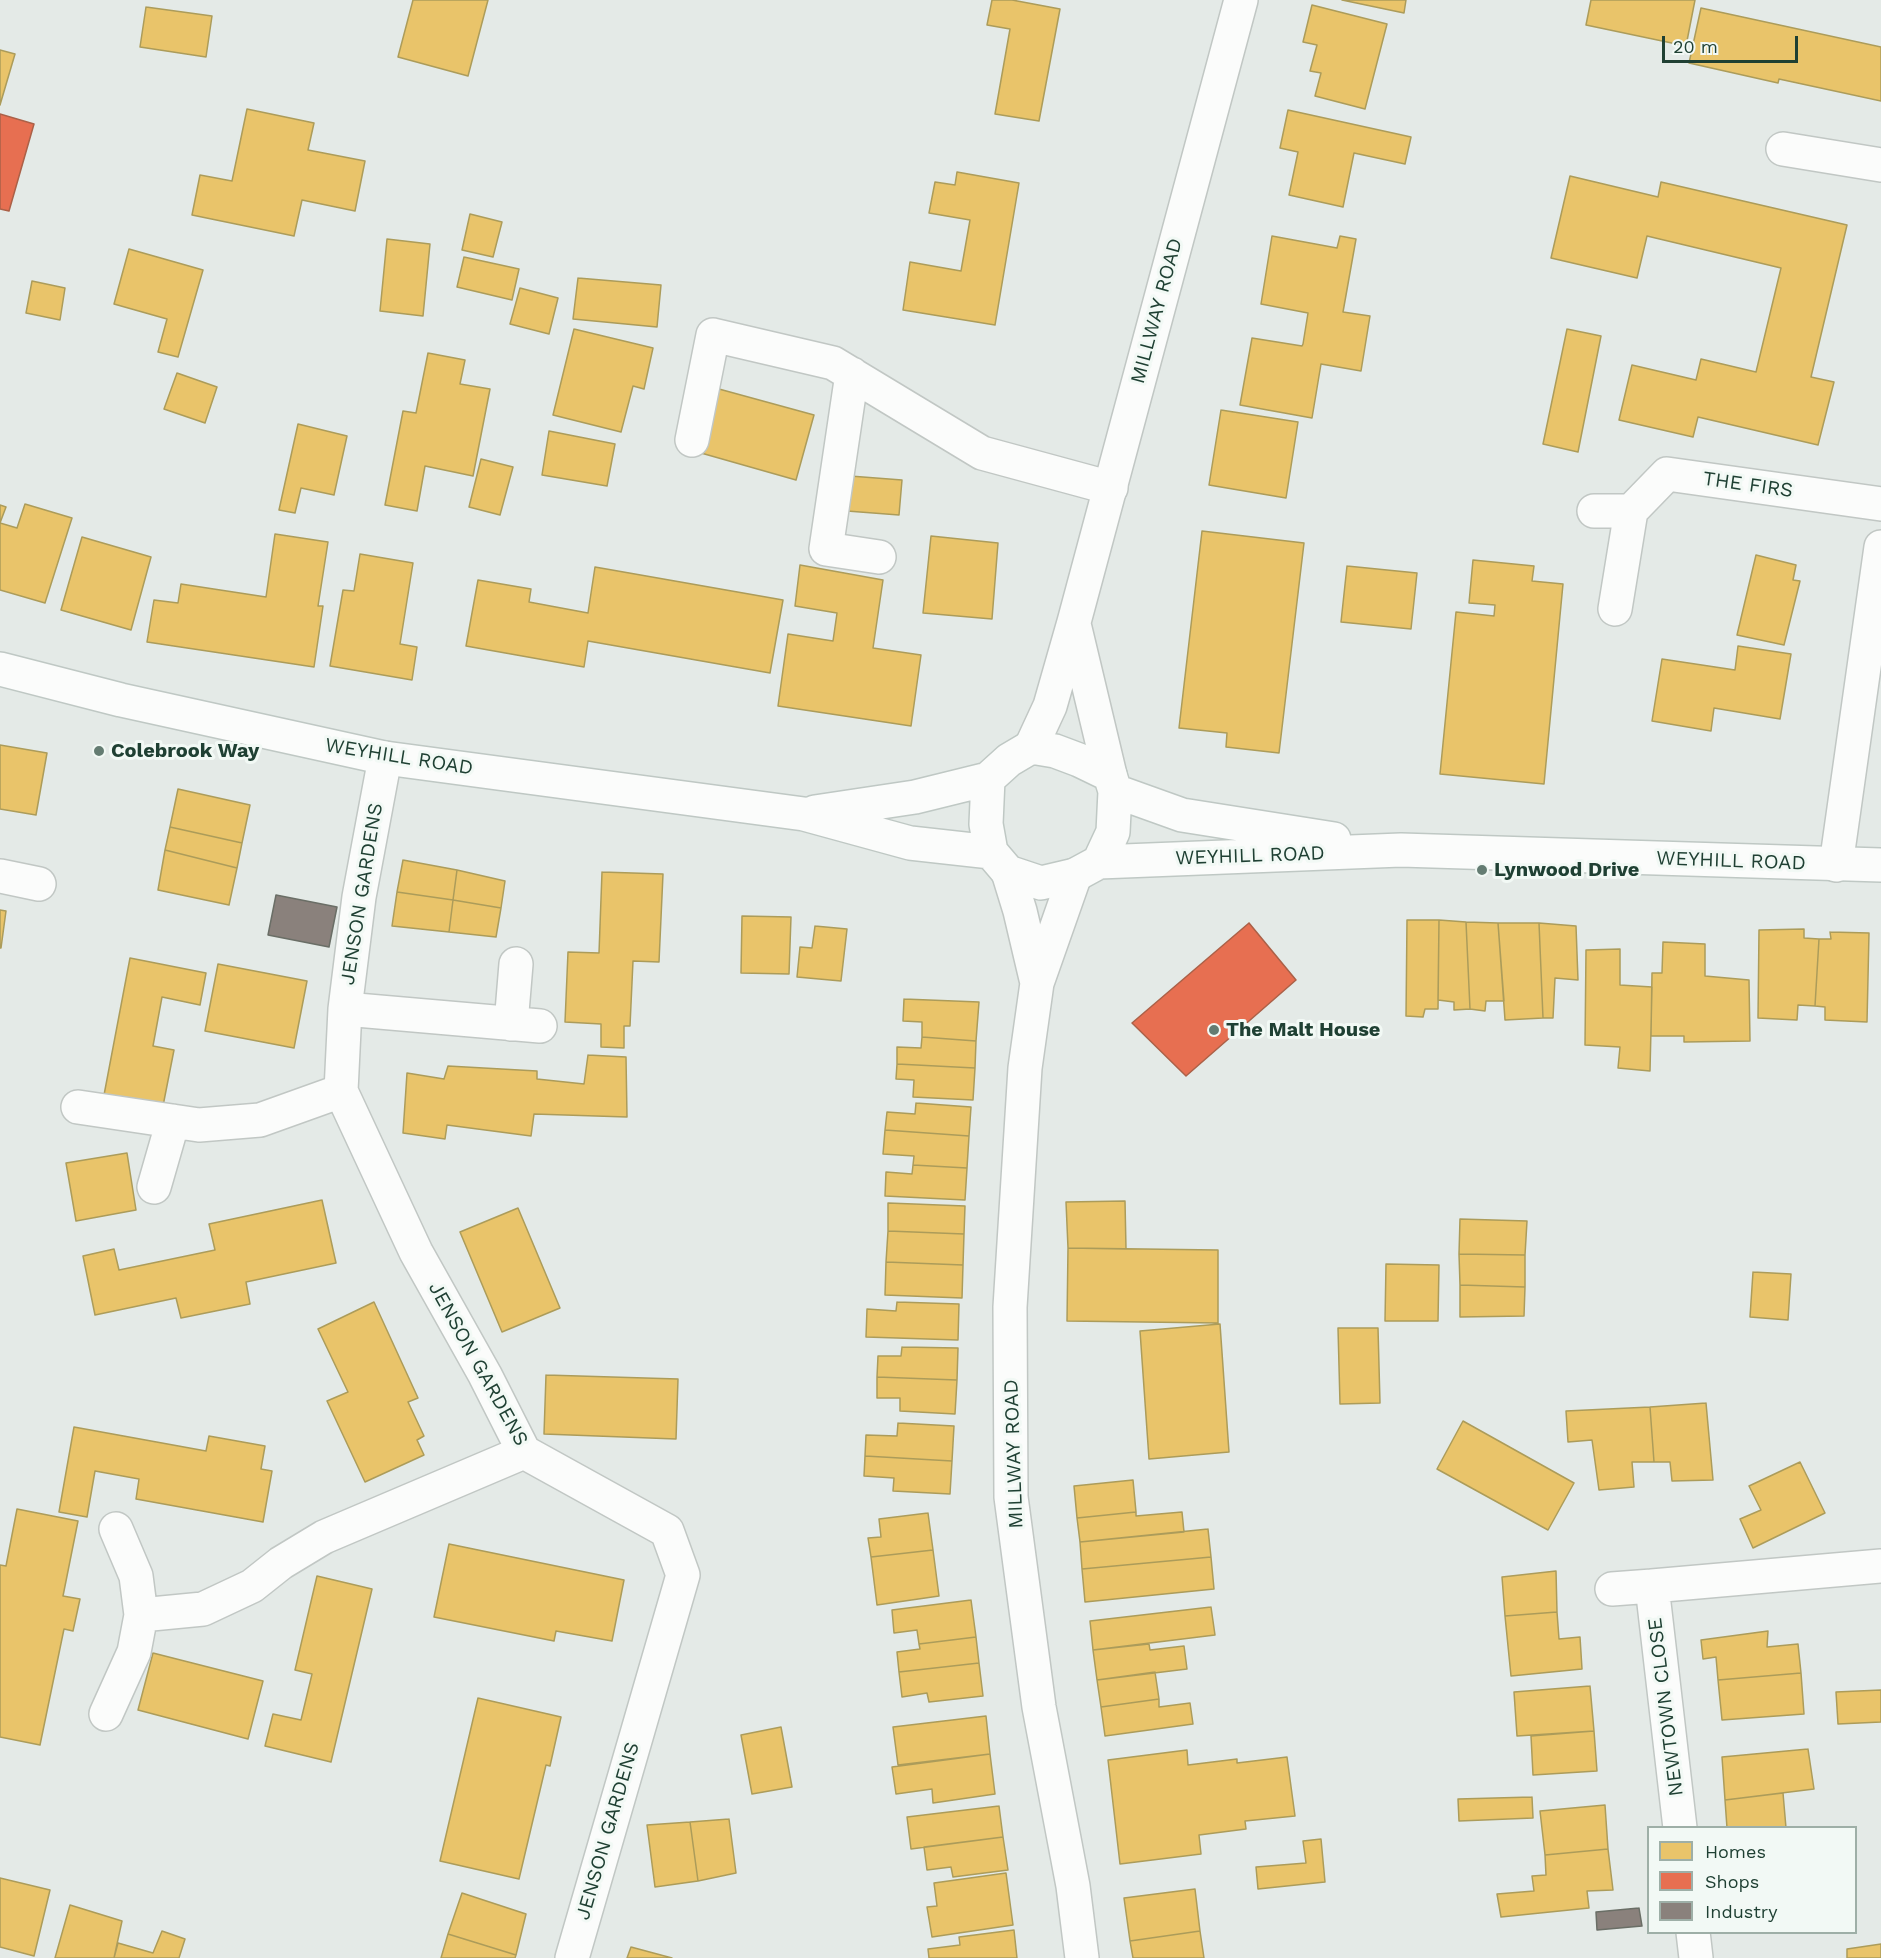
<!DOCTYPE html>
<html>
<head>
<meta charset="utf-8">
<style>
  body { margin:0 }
  #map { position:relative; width:1881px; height:1958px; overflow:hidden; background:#e4eae7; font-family:"Work Sans",sans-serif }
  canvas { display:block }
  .legend { position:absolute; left:1647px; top:1826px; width:210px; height:108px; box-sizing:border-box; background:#f2f9f5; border:2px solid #9eafa7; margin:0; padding:8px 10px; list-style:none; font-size:18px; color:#1f4033 }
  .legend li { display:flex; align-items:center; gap:12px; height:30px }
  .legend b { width:30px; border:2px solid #9eafa7 }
  .scale { position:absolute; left:1662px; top:36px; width:136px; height:27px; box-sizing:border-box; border:3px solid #1f4033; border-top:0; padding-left:8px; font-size:18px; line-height:21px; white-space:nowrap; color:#1f4033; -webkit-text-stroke:4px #f2f9f5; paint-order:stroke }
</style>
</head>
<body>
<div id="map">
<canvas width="1881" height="1958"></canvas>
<ul class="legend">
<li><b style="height:16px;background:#e9c46a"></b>Homes</li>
<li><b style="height:16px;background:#e76f51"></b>Shops</li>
<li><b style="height:16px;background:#8a817c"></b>Industry</li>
</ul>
<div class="scale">20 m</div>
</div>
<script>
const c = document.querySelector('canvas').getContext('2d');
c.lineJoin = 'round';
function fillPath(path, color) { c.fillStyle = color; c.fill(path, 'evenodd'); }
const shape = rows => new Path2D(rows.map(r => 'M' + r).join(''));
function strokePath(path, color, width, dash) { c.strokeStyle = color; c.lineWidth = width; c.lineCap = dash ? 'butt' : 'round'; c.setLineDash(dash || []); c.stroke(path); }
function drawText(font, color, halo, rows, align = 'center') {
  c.font = font + ' "Work Sans",sans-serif'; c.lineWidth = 6; c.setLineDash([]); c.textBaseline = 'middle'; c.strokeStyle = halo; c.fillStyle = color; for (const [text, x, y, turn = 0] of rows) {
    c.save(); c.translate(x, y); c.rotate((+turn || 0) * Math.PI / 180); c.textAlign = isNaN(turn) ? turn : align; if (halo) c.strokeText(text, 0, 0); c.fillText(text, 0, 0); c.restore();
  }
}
const homes = shape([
  [413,0,488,0,468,76,398,57,413,0],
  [992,0,1012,0,1060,9,1039,121,995,114,1010,29,987,25,992,0],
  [1342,0,1406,0,1404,13,1342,0],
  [1591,0,1695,0,1686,46,1586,25,1591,0],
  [1312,5,1387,24,1365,109,1315,96,1321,73,1310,71,1317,45,1303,42,1312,5],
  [146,7,212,16,206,57,140,47,146,7],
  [1701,8,1881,47,1881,101,1779,79,1778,83,1689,63,1701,8],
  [0,50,15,54,0,105,0,50],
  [247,109,314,123,308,150,365,161,355,211,302,200,294,236,192,215,200,175,232,181,247,109],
  [1288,110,1411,137,1405,164,1354,153,1343,207,1289,195,1298,152,1280,148,1288,110],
  [957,172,1019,183,995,325,903,310,910,262,961,271,970,220,929,213,935,182,955,185,957,172],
  [1570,176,1658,197,1661,182,1847,225,1811,377,1834,382,1818,445,1698,417,1693,437,1619,420,1632,365,1696,380,1701,359,1756,372,1781,268,1647,236,1637,278,1551,258,1570,176],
  [470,214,502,222,493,257,462,250,470,214],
  [1272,236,1337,248,1340,236,1356,239,1343,312,1370,316,1361,371,1321,364,1312,418,1240,405,1252,338,1302,346,1303,344,1308,313,1261,304,1272,236],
  [387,239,430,244,423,316,380,311,387,239],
  [129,249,203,270,178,357,158,352,167,319,114,304,129,249],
  [464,257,519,269,512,300,457,287,464,257],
  [578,278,661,285,657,327,573,319,578,278],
  [32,281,65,288,60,320,26,313,32,281],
  [520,288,558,298,549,334,510,324,520,288],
  [574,329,653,348,644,389,633,386,621,432,553,415,574,329],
  [1567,329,1601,336,1578,452,1543,444,1567,329],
  [428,353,465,360,460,384,490,389,473,476,425,466,417,511,385,505,403,411,416,413,428,353],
  [177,373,217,387,205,423,164,409,177,373],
  [719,389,814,415,796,480,701,453,719,389],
  [1221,410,1298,422,1286,498,1209,485,1221,410],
  [298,424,347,436,334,495,301,488,295,513,279,510,298,424],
  [549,431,615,444,607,486,542,475,549,431],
  [481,459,513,467,500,515,469,507,481,459],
  [850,476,902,480,899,515,847,511,850,476],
  [25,504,72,518,45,603,0,590,0,505,6,507,0,523,17,528,25,504],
  [1202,531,1304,543,1279,753,1226,747,1227,733,1179,728,1202,531],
  [275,534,328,542,318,606,323,606,314,667,147,642,154,600,178,603,181,584,266,597,275,534],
  [931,536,998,543,992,619,923,613,931,536],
  [82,537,151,557,131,630,61,610,82,537],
  [360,554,413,563,400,644,417,647,412,680,330,666,343,590,354,591,360,554],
  [1756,555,1796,565,1793,580,1800,581,1784,645,1737,635,1756,555],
  [1473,560,1534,566,1532,581,1563,584,1544,784,1440,774,1456,612,1494,616,1495,605,1469,603,1473,560],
  [800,565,883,580,873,648,921,655,911,726,778,706,788,634,833,641,837,613,795,606,800,565],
  [1347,566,1417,573,1411,629,1341,622,1347,566],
  [595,567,783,600,770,673,588,641,584,667,466,646,478,580,531,589,529,602,588,613,595,567],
  [1738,646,1791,654,1780,719,1714,708,1711,731,1652,721,1662,659,1735,670,1738,646],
  [0,745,47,753,36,815,0,809,0,745],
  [178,789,250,805,242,843,170,827,178,789],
  [170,827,242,843,237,868,165,850,170,827],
  [165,850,237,868,229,905,158,890,165,850],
  [403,860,457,870,453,900,397,892,403,860],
  [457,870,505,881,501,908,453,900,457,870],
  [602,872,663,874,659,962,633,961,630,1026,624,1026,624,1048,601,1047,601,1024,565,1022,568,952,599,953,602,872],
  [397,892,453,900,449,932,392,926,397,892],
  [453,900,501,908,496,937,449,932,453,900],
  [0,910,6,911,1,948,0,948,0,910],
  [742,916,791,917,789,974,741,973,742,916],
  [1407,920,1439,920,1438,1009,1425,1009,1423,1017,1406,1016,1407,920],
  [1439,920,1466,922,1470,1009,1454,1010,1454,1002,1438,1000,1439,920],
  [1466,922,1498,923,1504,1001,1486,1001,1485,1011,1470,1009,1466,922],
  [1498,923,1539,923,1543,1018,1505,1020,1498,923],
  [1539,923,1576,926,1578,980,1555,978,1553,1018,1543,1018,1539,923],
  [815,926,847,929,841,981,797,977,800,947,812,948,815,926],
  [1804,929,1804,938,1819,939,1815,1006,1798,1005,1797,1020,1758,1018,1759,930,1804,929],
  [1830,932,1869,933,1867,1022,1825,1020,1825,1007,1815,1006,1819,939,1831,939,1830,932],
  [1663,942,1705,944,1705,976,1749,980,1750,1041,1684,1042,1684,1036,1651,1036,1652,973,1662,973,1663,942],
  [1620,949,1620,985,1652,987,1650,1071,1618,1068,1620,1047,1585,1045,1586,950,1620,949],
  [130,958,206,973,200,1005,162,997,153,1046,174,1050,163,1106,104,1095,130,958],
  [218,964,307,981,294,1048,205,1031,218,964],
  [904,999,979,1002,976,1041,922,1037,922,1022,903,1021,904,999],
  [922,1037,976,1041,975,1068,897,1064,897,1047,921,1048,922,1037],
  [588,1055,626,1057,627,1117,534,1114,531,1136,447,1125,445,1139,403,1133,407,1073,444,1079,448,1066,537,1071,537,1079,584,1084,588,1055],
  [897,1064,975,1068,973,1100,913,1097,914,1080,896,1079,897,1064],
  [916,1103,971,1107,969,1136,885,1130,887,1112,915,1114,916,1103],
  [885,1130,969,1136,967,1168,913,1165,914,1156,883,1154,885,1130],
  [127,1153,136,1210,76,1221,66,1163,127,1153],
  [913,1165,967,1168,965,1200,885,1196,886,1172,912,1174,913,1165],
  [322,1200,336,1263,246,1282,250,1304,181,1318,176,1298,95,1315,83,1256,114,1249,119,1270,215,1250,209,1224,322,1200],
  [1125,1201,1126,1249,1068,1248,1066,1202,1125,1201],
  [888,1203,965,1206,964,1234,888,1231,888,1203],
  [518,1208,560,1308,502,1332,460,1232,518,1208],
  [1460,1219,1527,1221,1525,1255,1459,1254,1460,1219],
  [888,1231,964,1234,963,1265,886,1262,888,1231],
  [1068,1248,1218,1250,1218,1323,1067,1321,1068,1248],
  [1459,1254,1525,1255,1525,1287,1460,1285,1459,1254],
  [886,1262,963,1265,962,1298,885,1295,886,1262],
  [1386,1264,1439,1265,1438,1321,1385,1321,1386,1264],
  [1753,1272,1791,1274,1788,1320,1750,1317,1753,1272],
  [1460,1285,1525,1287,1524,1316,1460,1317,1460,1285],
  [374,1302,418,1398,408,1402,424,1436,417,1440,424,1455,365,1482,327,1401,348,1392,318,1329,374,1302],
  [897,1302,959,1304,958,1340,866,1337,867,1309,896,1311,897,1302],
  [1220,1324,1229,1452,1149,1459,1140,1331,1220,1324],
  [1338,1328,1378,1328,1380,1403,1340,1404,1338,1328],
  [902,1347,958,1348,957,1380,877,1377,878,1356,901,1356,902,1347],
  [546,1375,678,1379,676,1439,544,1434,546,1375],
  [877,1377,957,1380,955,1414,900,1411,900,1398,877,1398,877,1377],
  [1706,1403,1713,1480,1672,1481,1670,1462,1654,1462,1650,1407,1706,1403],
  [1650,1407,1654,1462,1632,1462,1634,1487,1599,1490,1592,1440,1568,1442,1566,1411,1650,1407],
  [1463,1421,1574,1483,1548,1530,1437,1469,1463,1421],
  [898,1423,954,1426,952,1461,865,1456,866,1435,897,1436,898,1423],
  [74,1427,206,1451,209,1436,265,1446,261,1469,272,1471,263,1522,136,1499,139,1479,95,1471,87,1517,59,1512,74,1427],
  [865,1456,952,1461,950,1494,893,1491,894,1478,864,1476,865,1456],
  [1800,1462,1825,1513,1753,1548,1740,1519,1761,1510,1749,1486,1800,1462],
  [1133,1480,1136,1512,1077,1518,1074,1486,1133,1480],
  [17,1509,78,1521,63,1596,80,1599,73,1631,64,1629,40,1745,0,1737,0,1565,6,1566,17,1509],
  [1136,1512,1136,1516,1182,1512,1184,1532,1080,1542,1077,1518,1136,1512],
  [928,1513,933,1550,871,1557,868,1538,881,1537,879,1519,928,1513],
  [1208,1529,1211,1557,1082,1569,1080,1542,1208,1529],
  [449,1544,624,1580,612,1641,556,1631,554,1641,434,1617,449,1544],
  [933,1550,939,1596,877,1605,871,1557,933,1550],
  [1211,1557,1214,1589,1085,1602,1082,1569,1211,1557],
  [1556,1571,1557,1612,1505,1616,1502,1577,1556,1571],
  [317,1576,372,1589,331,1762,265,1746,273,1714,301,1720,312,1674,295,1670,317,1576],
  [971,1600,976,1637,919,1644,917,1630,894,1633,892,1610,971,1600],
  [1211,1607,1215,1635,1093,1650,1090,1621,1211,1607],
  [1557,1612,1559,1639,1580,1637,1582,1669,1511,1676,1505,1616,1557,1612],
  [1768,1631,1767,1647,1798,1644,1801,1673,1718,1680,1716,1657,1703,1659,1701,1640,1768,1631],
  [976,1637,979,1663,899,1672,897,1652,920,1649,919,1644,976,1637],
  [1149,1644,1150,1650,1184,1646,1187,1669,1097,1680,1093,1650,1149,1644],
  [153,1653,263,1681,248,1739,138,1710,153,1653],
  [979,1663,983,1696,929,1702,927,1693,902,1697,899,1672,979,1663],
  [1155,1672,1159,1699,1101,1707,1097,1680,1155,1672],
  [1801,1673,1804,1714,1722,1720,1718,1680,1801,1673],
  [1590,1686,1594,1731,1517,1736,1514,1692,1590,1686],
  [1881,1690,1881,1722,1838,1724,1836,1692,1881,1690],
  [478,1698,561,1717,550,1766,546,1765,519,1879,440,1861,478,1698],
  [1159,1699,1159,1707,1190,1703,1193,1724,1105,1736,1101,1707,1159,1699],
  [986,1716,990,1754,898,1765,893,1727,986,1716],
  [781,1727,792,1787,752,1794,741,1735,781,1727],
  [1594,1731,1597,1771,1533,1775,1531,1736,1594,1731],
  [1808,1749,1814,1789,1725,1800,1722,1757,1808,1749],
  [1187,1750,1188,1765,1237,1759,1237,1763,1287,1757,1295,1816,1245,1821,1246,1829,1199,1835,1201,1854,1120,1864,1108,1760,1187,1750],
  [990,1754,995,1794,933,1803,932,1789,896,1794,892,1767,990,1754],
  [1783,1793,1786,1828,1727,1828,1725,1800,1783,1793],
  [1532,1797,1533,1818,1459,1821,1458,1799,1532,1797],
  [1605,1805,1608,1849,1545,1855,1540,1811,1605,1805],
  [999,1806,1003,1837,911,1849,907,1817,999,1806],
  [729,1819,736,1873,698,1881,690,1822,729,1819],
  [690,1822,698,1881,655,1887,647,1825,690,1822],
  [1003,1837,1008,1870,953,1877,951,1867,927,1870,924,1847,1003,1837],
  [1321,1839,1325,1882,1258,1889,1256,1867,1306,1863,1303,1841,1321,1839],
  [1608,1849,1613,1890,1587,1891,1589,1908,1501,1917,1497,1894,1534,1891,1532,1876,1546,1875,1545,1855,1608,1849],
  [1006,1873,1013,1925,932,1937,927,1907,937,1906,934,1883,1006,1873],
  [0,1878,50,1890,34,1956,0,1947,0,1878],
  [1195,1889,1200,1931,1130,1941,1124,1898,1195,1889],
  [462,1893,526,1914,516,1955,448,1934,462,1893],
  [70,1905,122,1921,114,1958,55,1958,70,1905],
  [1014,1930,1017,1958,929,1958,928,1949,960,1945,959,1937,1014,1930],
  [162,1931,185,1939,179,1958,114,1958,118,1943,153,1953,162,1931],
  [1200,1931,1204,1958,1133,1958,1130,1941,1200,1931],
  [448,1934,516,1955,515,1958,441,1958,448,1934],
  [1881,1944,1881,1958,1847,1958,1847,1949,1881,1944],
  [631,1947,672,1958,627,1958,631,1947]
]);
fillPath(homes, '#e9c46a');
strokePath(homes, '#ac9c5a', 1.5);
const shops = shape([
  [0,114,34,124,9,211,0,209,0,114],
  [1249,923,1296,980,1186,1076,1132,1023,1249,923]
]);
fillPath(shops, '#e76f51');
strokePath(shops, '#ab6148', 1.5);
const industry = shape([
  [276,895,337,907,329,947,268,935,276,895],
  [1639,1908,1642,1926,1597,1930,1596,1912,1639,1908]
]);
fillPath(industry, '#8a817c');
strokePath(industry, '#6a6e66', 1.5);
const minor = shape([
  [1783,149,1881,165],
  [852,374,826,549,879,557],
  [692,440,713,335,833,363,982,453,1111,488],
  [1594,511,1631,511,1615,609],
  [1631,511,1667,474,1881,504],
  [385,758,359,897,345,1009,341,1091,416,1252,485,1375,524,1452,667,1531,683,1575,572,1958],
  [1836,865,1881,547],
  [0,876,39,884],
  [345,1009,540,1026],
  [511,1024,516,964],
  [78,1107,199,1125,260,1120,341,1091],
  [154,1187,173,1121],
  [1612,1589,1652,1586],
  [141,1615,203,1609,252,1586,281,1563,324,1537,524,1452],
  [106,1714,134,1652,141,1615,136,1576,116,1529],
  [1680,1828,1652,1586,1881,1566],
  [1693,1932,1696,1958]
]);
const tertiary = shape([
  [1074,624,1110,775],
  [1031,747,1050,706,1074,622,1241,0],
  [1008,872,1020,911,1037,983],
  [1075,875,1037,983,1025,1068,1010,1307,1011,1497,1039,1707,1073,1886,1082,1958]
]);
const secondary = shape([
  [0,669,121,700,385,758,804,814,910,843,991,852],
  [988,779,986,824,991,852,1008,872,1041,883,1075,875,1099,862,1401,850,1881,865],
  [1115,791,1182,815,1334,839],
  [815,812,915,797,988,779,1009,760,1031,747,1055,751,1079,760,1110,775,1115,791,1113,832,1099,862]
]);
strokePath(minor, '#c1c7c4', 36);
strokePath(tertiary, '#c1c7c4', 36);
strokePath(secondary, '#bfc8c4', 36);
strokePath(minor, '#fbfcfb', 33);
strokePath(tertiary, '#fbfcfb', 33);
strokePath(secondary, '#fbfcfb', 33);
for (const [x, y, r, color] of [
  [99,751,6,"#647c72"],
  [1482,870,6,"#647c72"],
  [1214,1030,6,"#647c72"]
]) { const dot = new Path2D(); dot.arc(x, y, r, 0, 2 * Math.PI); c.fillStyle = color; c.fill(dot); strokePath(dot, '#f2f9f5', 2); }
drawText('20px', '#1f4033', '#f2f9f5', [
  ["MILLWAY ROAD",1157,311,-75],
  ["THE FIRS",1748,485,8],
  ["WEYHILL ROAD",399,757,9],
  ["WEYHILL ROAD",1250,856,-2],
  ["WEYHILL ROAD",1731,861,2],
  ["JENSON GARDENS",362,894,-81],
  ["JENSON GARDENS",478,1364,61],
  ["MILLWAY ROAD",1014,1454,-92],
  ["NEWTOWN CLOSE",1666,1707,-97],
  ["JENSON GARDENS",608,1831,-74]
]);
drawText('bold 20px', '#1f4033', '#f2f9f5', [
  ["Colebrook Way",111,751],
  ["Lynwood Drive",1494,870],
  ["The Malt House",1226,1030]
], 'left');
</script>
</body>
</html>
